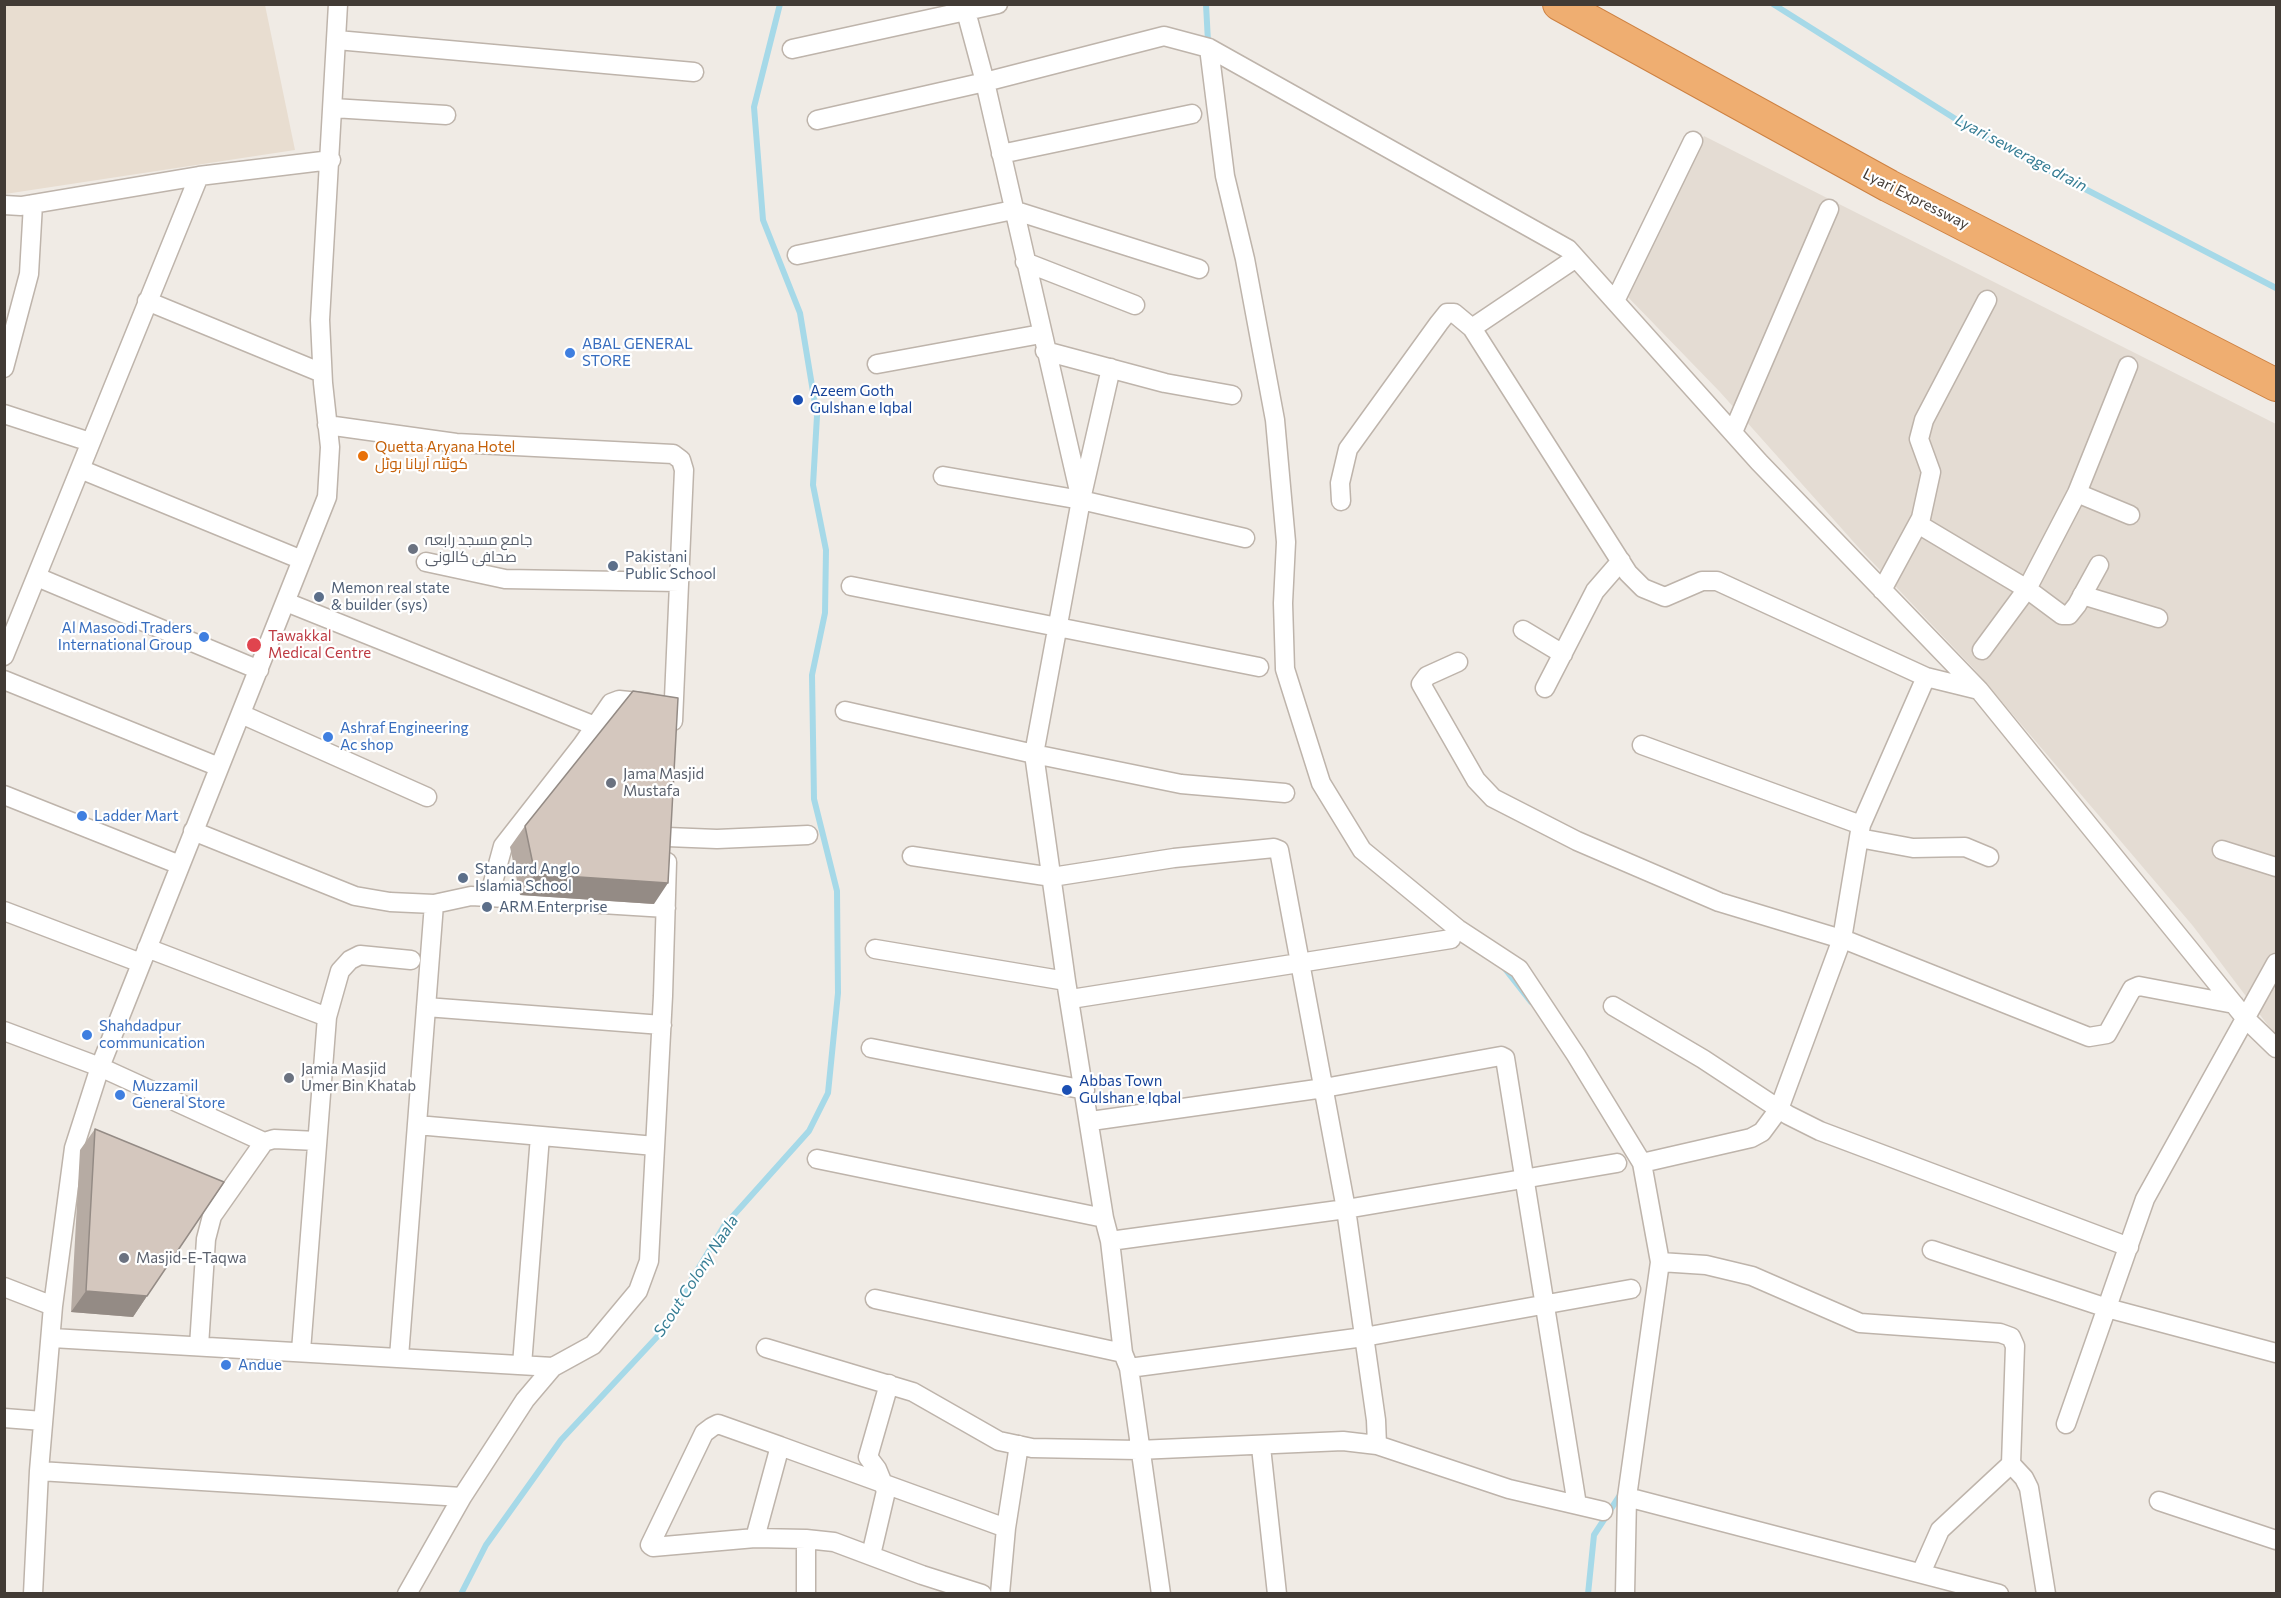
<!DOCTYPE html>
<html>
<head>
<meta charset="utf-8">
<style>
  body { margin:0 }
  #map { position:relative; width:2281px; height:1598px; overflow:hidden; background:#f0ebe5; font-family:Commissioner,sans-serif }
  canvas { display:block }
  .frame { position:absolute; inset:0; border:6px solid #423b35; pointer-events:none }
</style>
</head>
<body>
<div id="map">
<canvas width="2281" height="1598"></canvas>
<div class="frame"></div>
</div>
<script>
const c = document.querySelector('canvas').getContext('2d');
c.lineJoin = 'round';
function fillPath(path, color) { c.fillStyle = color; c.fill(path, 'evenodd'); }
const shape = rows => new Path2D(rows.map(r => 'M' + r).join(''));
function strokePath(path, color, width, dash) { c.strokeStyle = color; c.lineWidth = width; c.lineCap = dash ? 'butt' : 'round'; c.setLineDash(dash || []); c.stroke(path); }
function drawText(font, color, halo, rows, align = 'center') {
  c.font = font + ' Commissioner,Cairo,sans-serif'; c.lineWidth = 4.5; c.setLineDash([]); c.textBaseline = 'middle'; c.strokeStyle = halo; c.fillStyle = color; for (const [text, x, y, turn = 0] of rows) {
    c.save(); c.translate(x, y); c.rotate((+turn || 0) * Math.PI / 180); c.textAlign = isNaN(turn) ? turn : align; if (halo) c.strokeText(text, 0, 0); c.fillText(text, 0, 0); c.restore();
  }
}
fillPath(shape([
  [1704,136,2276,424,2276,1036,2193,926,1974,669,1859,548,1720,392,1623,292]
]), '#e4dcd3');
fillPath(shape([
  [4,5,265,5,295,150,5,194]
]), '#e8ddd0');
strokePath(shape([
  [1206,4,1208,42],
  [1773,4,1981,135,2276,288],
  [1502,965,1531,1002],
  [461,1594,486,1545,561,1440,657,1337,724,1226,809,1131,828,1093,838,993,837,891,814,799,812,675,825,613,826,550,813,485,817,416,800,313,763,220,754,107,780,4],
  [1588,1594,1594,1535,1622,1492]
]), '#a6d9e8', 6);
const street = shape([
  [964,4,985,82,1081,500,1034,754,1066,981,1104,1218,1110,1241,1123,1353,1129,1368,1161,1594],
  [337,40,694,72],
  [1209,48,1225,176,1245,259,1275,420,1286,542,1283,603,1285,669,1321,783,1362,850,1458,929,1519,969,1576,1055,1642,1163,1660,1262,1627,1497,1625,1594],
  [792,49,998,4],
  [333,108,446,115],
  [817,120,985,82,1164,36,1209,48,1568,249,1759,462,1979,690,2246,1019,2276,1048],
  [1001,154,1192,114],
  [4,205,21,206,199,176,331,160],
  [797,255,1013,210,1199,269],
  [1025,262,1135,305],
  [147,301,322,373],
  [1615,301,1693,141],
  [1472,328,1576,258],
  [1045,351,1165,383,1232,395],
  [877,364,1041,334],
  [4,368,29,274,33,204],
  [4,414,90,442],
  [327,425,456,443,673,454,681,460,684,470,673,721],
  [1733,432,1829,209],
  [80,469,302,560],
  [943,476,1081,500,1245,538],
  [2077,493,2130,515],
  [1082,495,1111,368],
  [1341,501,1340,483,1348,449,1439,323,1447,313,1454,313,1472,328,1628,573,1643,588,1665,597,1702,581,1717,581,1926,677,1979,690],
  [1918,524,2027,589,2062,615,2069,615,2077,605,2099,565],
  [426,562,505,579,679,582],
  [37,577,259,670],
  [851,586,1259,667],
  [1882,590,1921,518,1931,472,1919,439,1924,420,1987,300],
  [2082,595,2158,618],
  [286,602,595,726],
  [1523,630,1563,654],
  [1982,650,2027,589,2077,493,2128,366],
  [4,656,199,176],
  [1458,662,1427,676,1421,684,1476,780,1493,798,1577,841,1719,902,1848,941,2089,1037,2107,1034,2132,989,2139,986,2234,1004],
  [4,680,219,767],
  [1545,688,1595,591,1621,561],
  [845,711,1034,754,1181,784,1285,793],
  [241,714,427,797],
  [1642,745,1861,825],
  [4,795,180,865],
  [193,831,355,896,390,902,434,904,471,896,489,897,666,908],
  [667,837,717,839,808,835],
  [1859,838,1913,848,1965,847,1989,857],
  [2222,850,2276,867],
  [912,856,1052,877,1174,858,1274,848,1279,850,1346,1209,1376,1420,1377,1445],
  [489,897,503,846,582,745,611,703,619,700,649,703],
  [4,911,141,963],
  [147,948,327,1017],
  [875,949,1066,981],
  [1071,999,1451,939],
  [1613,1006,1703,1059,1788,1115,1820,1131,2129,1247],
  [426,1007,662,1025],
  [4,1031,100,1067,264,1142],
  [871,1048,1085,1090],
  [1091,1121,1324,1088,1501,1056,1505,1058,1577,1505],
  [417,1125,655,1146],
  [817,1159,1104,1218],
  [1642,1163,1751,1138,1762,1132,1779,1109,1842,939,1861,825,1926,677],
  [1110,1241,1346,1209,1617,1163],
  [1932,1250,2107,1308,2276,1353],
  [1660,1262,1706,1265,1752,1276,1860,1323,2000,1333,2011,1337,2015,1346,2011,1464,1940,1530,1921,1573],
  [4,1287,53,1306],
  [875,1299,1123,1353],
  [52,1338,553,1367],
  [199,1346,206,1239,212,1216,264,1142,274,1139,317,1141],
  [766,1348,913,1392,999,1441,1032,1448,1138,1450,1343,1441,1377,1445,1509,1489,1603,1511],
  [301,1351,327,1017,340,971,350,960,360,955,411,960],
  [399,1357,434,904],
  [522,1365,540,1136],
  [1129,1368,1364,1337,1631,1289],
  [4,1418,43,1421],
  [2066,1424,2145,1199,2276,963],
  [780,1446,718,1424,712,1427,704,1433,650,1545,653,1547,755,1538,806,1539,834,1542,922,1575,982,1594],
  [1261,1447,1277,1594],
  [2011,1464,2024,1478,2029,1488,2046,1594],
  [39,1471,462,1497],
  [1627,1497,1999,1594],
  [2159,1501,2276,1540],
  [1006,1528,1019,1445],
  [755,1538,780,1446,1006,1528,1000,1594],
  [806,1539,806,1594],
  [871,1555,886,1491,877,1469,868,1457,889,1384],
  [33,1594,39,1471,53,1306,74,1148,100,1067,327,497,330,447,323,383,320,320,338,4],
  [407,1594,462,1497,525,1400,553,1367,593,1345,638,1291,649,1261,663,996,667,862]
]);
const highway = shape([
  [1559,4,1889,186,2276,385]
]);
strokePath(street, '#beb4ab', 21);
strokePath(highway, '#cd8142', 34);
strokePath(street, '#fff', 18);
strokePath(highway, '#efae71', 32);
fillPath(shape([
  [525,826,654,904,520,895,510,847],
  [95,1129,147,1296,133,1317,71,1312,80,1150]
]), '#b6aba3');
fillPath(shape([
  [535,874,668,883,654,904,520,895],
  [86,1291,147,1296,133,1317,71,1312]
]), '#948b85');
const building = shape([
  [633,691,678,698,668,883,535,874,525,826,633,691],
  [95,1129,224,1182,147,1296,86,1291,95,1129]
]);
fillPath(building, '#d4c7be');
strokePath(building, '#948b85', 1.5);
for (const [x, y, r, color] of [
  [570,353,6,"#3f7fe0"],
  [798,400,6,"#1a4fb4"],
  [363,456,6,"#e8710a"],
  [413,549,6,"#6b7280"],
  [613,566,6,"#5c6f8a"],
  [319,597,6,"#5c6f8a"],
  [204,637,6,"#3f7fe0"],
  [254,645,8,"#e0444e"],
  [328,737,6,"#3f7fe0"],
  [611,783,6,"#6b7280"],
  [82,816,6,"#3f7fe0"],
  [463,878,6,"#5c6f8a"],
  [487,907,6,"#5c6f8a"],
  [87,1035,6,"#3f7fe0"],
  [289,1078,6,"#6b7280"],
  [1067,1090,6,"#1a4fb4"],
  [120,1095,6,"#3f7fe0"],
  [124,1258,6,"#6b7280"],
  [226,1365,6,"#3f7fe0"]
]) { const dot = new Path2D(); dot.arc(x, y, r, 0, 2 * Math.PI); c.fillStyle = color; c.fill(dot); strokePath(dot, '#fff', 2); }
drawText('15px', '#423b35', '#fff', [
  ["Lyari Expressway",1916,199,27]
]);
drawText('15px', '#366cbe', '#fff', [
  ["ABAL GENERAL",582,344],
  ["STORE",582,361],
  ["Al Masoodi Traders",192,628,"right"],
  ["International Group",192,645,"right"],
  ["Ashraf Engineering",340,728],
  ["Ac shop",340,745],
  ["Ladder Mart",94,816],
  ["Shahdadpur",99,1026],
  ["communication",99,1043],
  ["Muzzamil",132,1086],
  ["General Store",132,1103],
  ["Andue",238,1365]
], 'left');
drawText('15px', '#164399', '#fff', [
  ["Azeem Goth",810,391],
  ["Gulshan e Iqbal",810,408],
  ["Abbas Town",1079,1081],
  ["Gulshan e Iqbal",1079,1098]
], 'left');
drawText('15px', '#c56008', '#fff', [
  ["Quetta Aryana Hotel",375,447],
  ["کوئٹہ آریانا ہوٹل",375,464]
], 'left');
drawText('15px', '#5b616d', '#fff', [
  ["جامع مسجد رابعہ",425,540],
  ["صحافی کالونی",425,557],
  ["Jama Masjid",623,774],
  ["Mustafa",623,791],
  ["Jamia Masjid",301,1069],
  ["Umer Bin Khatab",301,1086],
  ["Masjid-E-Taqwa",136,1258]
], 'left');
drawText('15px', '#4e5e75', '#fff', [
  ["Pakistani",625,557],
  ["Public School",625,574],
  ["Memon real state",331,588],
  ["& builder (sys)",331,605],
  ["Standard Anglo",475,869],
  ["Islamia School",475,886],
  ["ARM Enterprise",499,907]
], 'left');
drawText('15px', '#be3a42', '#fff', [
  ["Tawakkal",268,636],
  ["Medical Centre",268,653]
], 'left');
drawText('italic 16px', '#367d94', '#fff', [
  ["Lyari sewerage drain",2021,153,28],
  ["Scout Colony Naala",696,1276,-57]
]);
</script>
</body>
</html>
